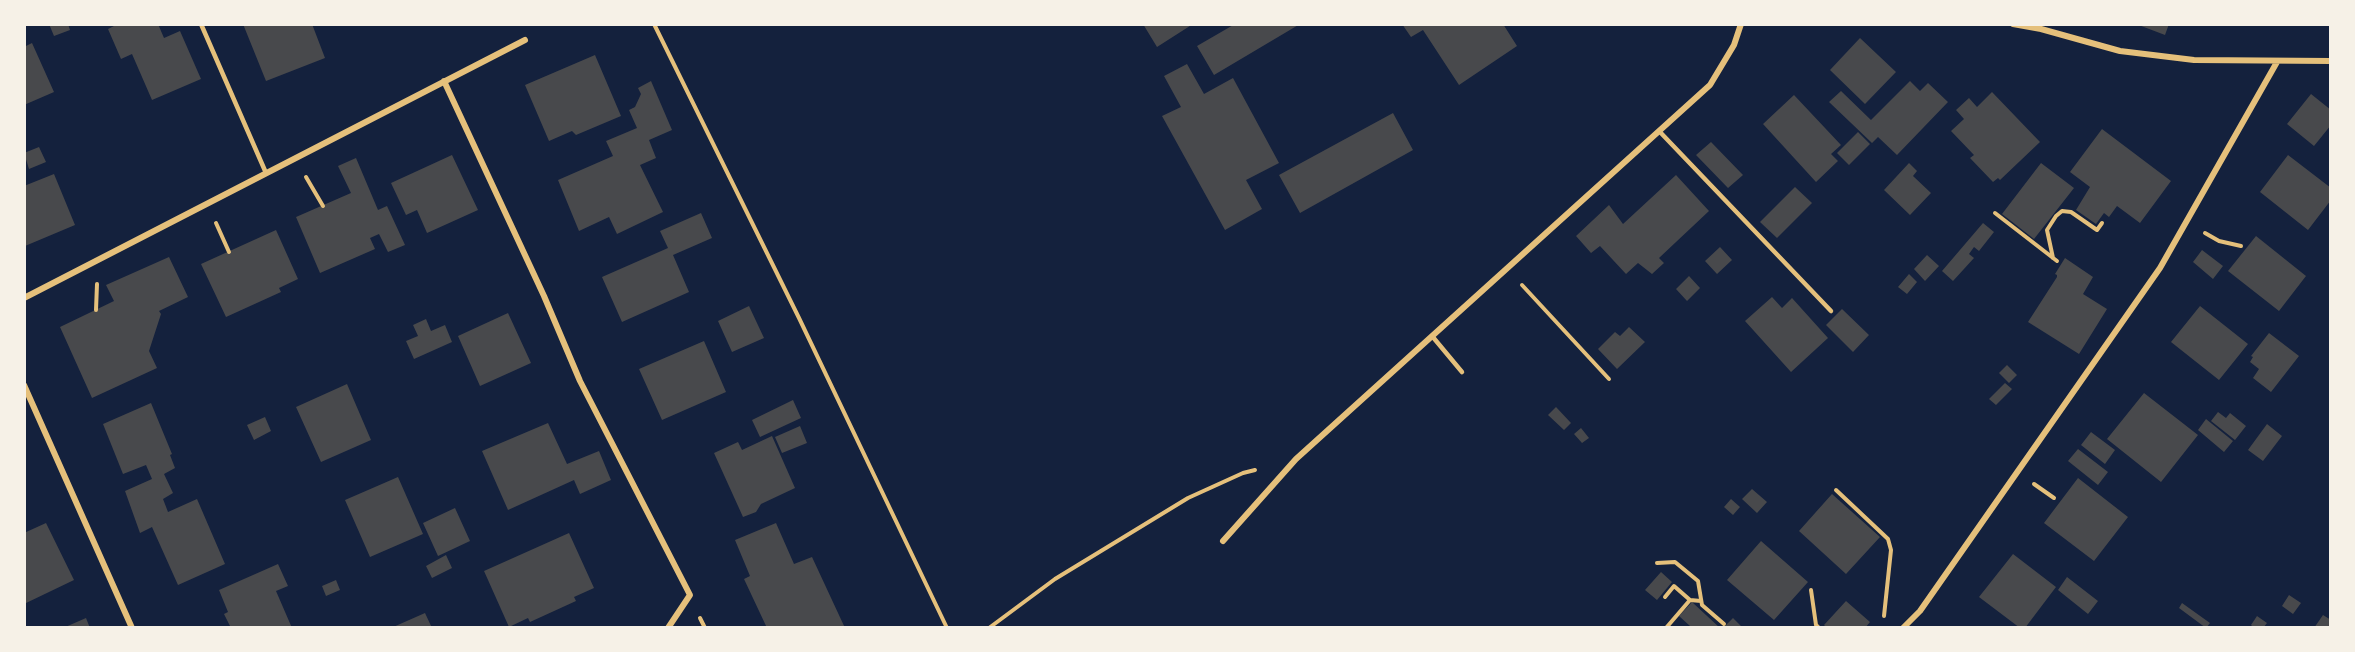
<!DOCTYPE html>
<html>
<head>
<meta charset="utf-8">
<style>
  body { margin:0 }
  #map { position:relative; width:2355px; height:652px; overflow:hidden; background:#14213d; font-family:"Golos Text",sans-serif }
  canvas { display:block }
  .frame { position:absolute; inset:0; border:26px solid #f6f1e7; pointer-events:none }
</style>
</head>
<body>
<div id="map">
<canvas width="2355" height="652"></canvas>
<div class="frame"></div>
</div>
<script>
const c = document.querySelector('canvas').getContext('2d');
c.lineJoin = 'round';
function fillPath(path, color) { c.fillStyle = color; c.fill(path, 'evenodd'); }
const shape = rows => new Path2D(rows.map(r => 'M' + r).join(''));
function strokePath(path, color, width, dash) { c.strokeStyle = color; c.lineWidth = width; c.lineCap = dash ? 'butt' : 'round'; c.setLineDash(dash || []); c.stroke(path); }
fillPath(shape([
  [49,24,68,24,70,30,54,36],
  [118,24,158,24,164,38,180,31,201,79,152,100,132,54,121,59,108,29],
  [243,24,312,24,325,58,266,81],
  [1143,24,1193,24,1157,47],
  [1235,24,1300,24,1214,75,1197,46],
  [1402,24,1503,24,1517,46,1459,85,1423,30,1411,37],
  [2136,24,2169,24,2165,35],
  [1860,38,1896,72,1865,104,1830,70],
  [32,43,54,92,24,105,24,47],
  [595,55,621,116,576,135,572,131,549,141,525,85],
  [1187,64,1204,94,1233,78,1279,163,1246,180,1262,209,1225,230,1162,116,1181,107,1164,76],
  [651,81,672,130,649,140,656,158,640,165,663,212,617,234,609,217,579,231,558,180,613,156,606,141,637,128,629,110,635,107,641,94,638,88],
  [1910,81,1920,91,1928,83,1948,102,1897,155,1878,137,1872,143,1829,102,1841,91,1871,120],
  [1992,92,2040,142,2000,180,1998,178,1993,182,1970,158,1974,155,1951,131,1964,119,1956,110,1969,98,1977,107],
  [2311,94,2331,110,2331,125,2314,146,2287,124],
  [1794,95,1841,145,1831,154,1838,161,1816,182,1763,124],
  [1393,113,1413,150,1300,213,1279,175],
  [2102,129,2171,181,2140,223,2117,206,2109,217,2104,213,2096,224,2076,210,2090,187,2070,172],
  [1858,132,1870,144,1849,165,1837,153],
  [1711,142,1743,175,1728,188,1696,155],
  [39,147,46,162,29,169,24,153],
  [452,155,478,210,427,233,417,210,406,215,391,183],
  [2288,155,2331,188,2331,200,2308,230,2260,192],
  [356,158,378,210,387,206,405,245,388,252,379,234,370,238,375,249,320,273,296,217,351,193,338,166],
  [1909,163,1917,171,1913,176,1931,193,1910,215,1884,190],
  [2041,163,2074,188,2034,239,2002,214],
  [54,174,75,225,25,246,24,186],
  [1676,175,1709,211,1659,258,1664,263,1652,274,1638,263,1626,274,1600,246,1591,253,1576,236,1609,205,1623,224],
  [1795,187,1812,203,1777,238,1760,222],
  [701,213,712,238,673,255,689,292,622,322,602,277,668,248,660,231],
  [1983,223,1994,232,1979,251,1974,247,1969,254,1974,258,1953,281,1942,271],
  [276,230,298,279,279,288,281,292,226,317,201,264],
  [2256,236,2306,276,2279,311,2228,271],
  [1720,247,1732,260,1717,274,1705,261],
  [2202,250,2223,266,2213,279,2193,262],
  [1927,255,1939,266,1925,281,1914,269],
  [169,257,188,297,159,311,161,314,149,351,157,368,92,398,60,327,114,301,106,285],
  [2065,258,2093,277,2083,294,2107,309,2079,354,2028,322,2057,277,2057,275,2055,274],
  [1909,274,1917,282,1907,294,1898,287],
  [1689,276,1700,288,1687,301,1676,289],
  [1772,297,1782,308,1792,298,1828,338,1791,372,1745,321],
  [749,306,764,338,732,352,718,321],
  [2200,306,2248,344,2219,380,2171,342],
  [1842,309,1869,335,1853,352,1826,325],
  [508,313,531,363,480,386,458,336],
  [426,319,431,331,445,325,452,342,414,359,406,341,418,336,413,325],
  [1629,327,1645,342,1617,369,1598,349,1615,332,1620,336],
  [2269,333,2299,356,2271,392,2253,378,2259,369,2250,362,2253,357,2251,356],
  [704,341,726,392,662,420,639,369],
  [2007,365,2017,375,2009,383,1999,373],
  [2005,383,2012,389,1996,405,1989,399],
  [347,384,371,440,321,462,296,407],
  [2144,393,2198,435,2161,482,2107,439],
  [793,400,801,418,760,437,752,420],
  [151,403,172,454,170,455,175,468,164,474,173,493,163,499,168,512,197,499,225,564,178,585,152,527,140,533,125,491,152,479,146,465,123,474,103,424],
  [1556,407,1571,423,1564,430,1548,415],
  [2218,412,2226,418,2230,413,2246,426,2235,440,2211,421],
  [265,417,271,431,254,440,247,425],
  [2206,419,2233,441,2224,452,2198,430],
  [548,423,567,464,599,451,611,480,580,494,574,480,508,510,482,451],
  [2267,424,2282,436,2263,461,2248,450],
  [800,426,807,443,782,453,775,437],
  [1581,428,1589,438,1582,443,1574,434],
  [2091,432,2115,450,2105,464,2081,445],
  [772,436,795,488,761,504,756,512,743,517,714,453,738,442,742,450],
  [2078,449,2108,472,2098,485,2068,461],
  [398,477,423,534,370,557,345,500],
  [2078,478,2128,517,2094,561,2044,523],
  [1752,489,1767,502,1757,513,1742,499],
  [1832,494,1880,537,1846,574,1799,531],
  [1731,499,1740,507,1733,515,1724,507],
  [455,508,470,541,438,556,423,523],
  [46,523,74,580,24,604,24,533],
  [776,523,794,564,812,557,845,628,767,628,744,579,750,576,735,540],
  [569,533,594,588,574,597,576,601,530,622,528,618,509,627,484,571],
  [1761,541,1808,582,1774,620,1727,580],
  [2013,554,2056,587,2025,628,2020,628,1979,597],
  [446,555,452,568,432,578,426,566],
  [278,564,288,586,276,591,292,628,231,628,224,614,228,612,219,590],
  [1661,572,1672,582,1657,600,1645,590],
  [2067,577,2098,601,2088,614,2058,590],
  [336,580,340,590,326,596,322,586],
  [2289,595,2301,603,2293,614,2282,606],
  [1846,601,1870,622,1865,628,1827,628,1824,625],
  [1692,602,1720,628,1688,628,1690,626,1679,616],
  [2182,603,2210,623,2206,628,2179,608],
  [425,613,432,628,391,628],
  [2323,615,2331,620,2331,628,2314,628],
  [2257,616,2267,623,2263,628,2254,628,2251,625],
  [86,618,90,628,63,628],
  [1733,618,1743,628,1723,628]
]), '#48494c');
strokePath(shape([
  [654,24,799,318,947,628],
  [306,177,323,206],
  [1995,213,2057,261],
  [216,223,229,252],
  [2205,233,2219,241,2241,246],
  [2053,258,2047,230,2056,216,2062,211,2071,212,2097,230,2102,223],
  [1522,285,1609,379],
  [96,310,97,284],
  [2034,484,2054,498],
  [1836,490,1888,539,1891,550,1884,616],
  [1657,563,1675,562,1698,581,1702,605,1724,624],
  [1811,590,1816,625,1819,628],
  [1665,597,1674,586,1690,600,1701,601],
  [700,618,705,628],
  [989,628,1055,579,1188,498,1243,473,1255,470],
  [1666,628,1690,600]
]), '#e5c07b', 4);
strokePath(shape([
  [201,24,266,173],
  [1660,132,1831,311],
  [1432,336,1462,372]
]), '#e5c07b', 4.5);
strokePath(shape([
  [2013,24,2041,29,2120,51,2194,60,2331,61],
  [444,81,544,296,580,381,690,595,668,628],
  [24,298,525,40],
  [24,385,132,628],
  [1223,541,1296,459,1710,85,1734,45,1741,24],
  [1903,628,1920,611,2160,268,2277,62]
]), '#e5c07b', 6);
</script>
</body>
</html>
